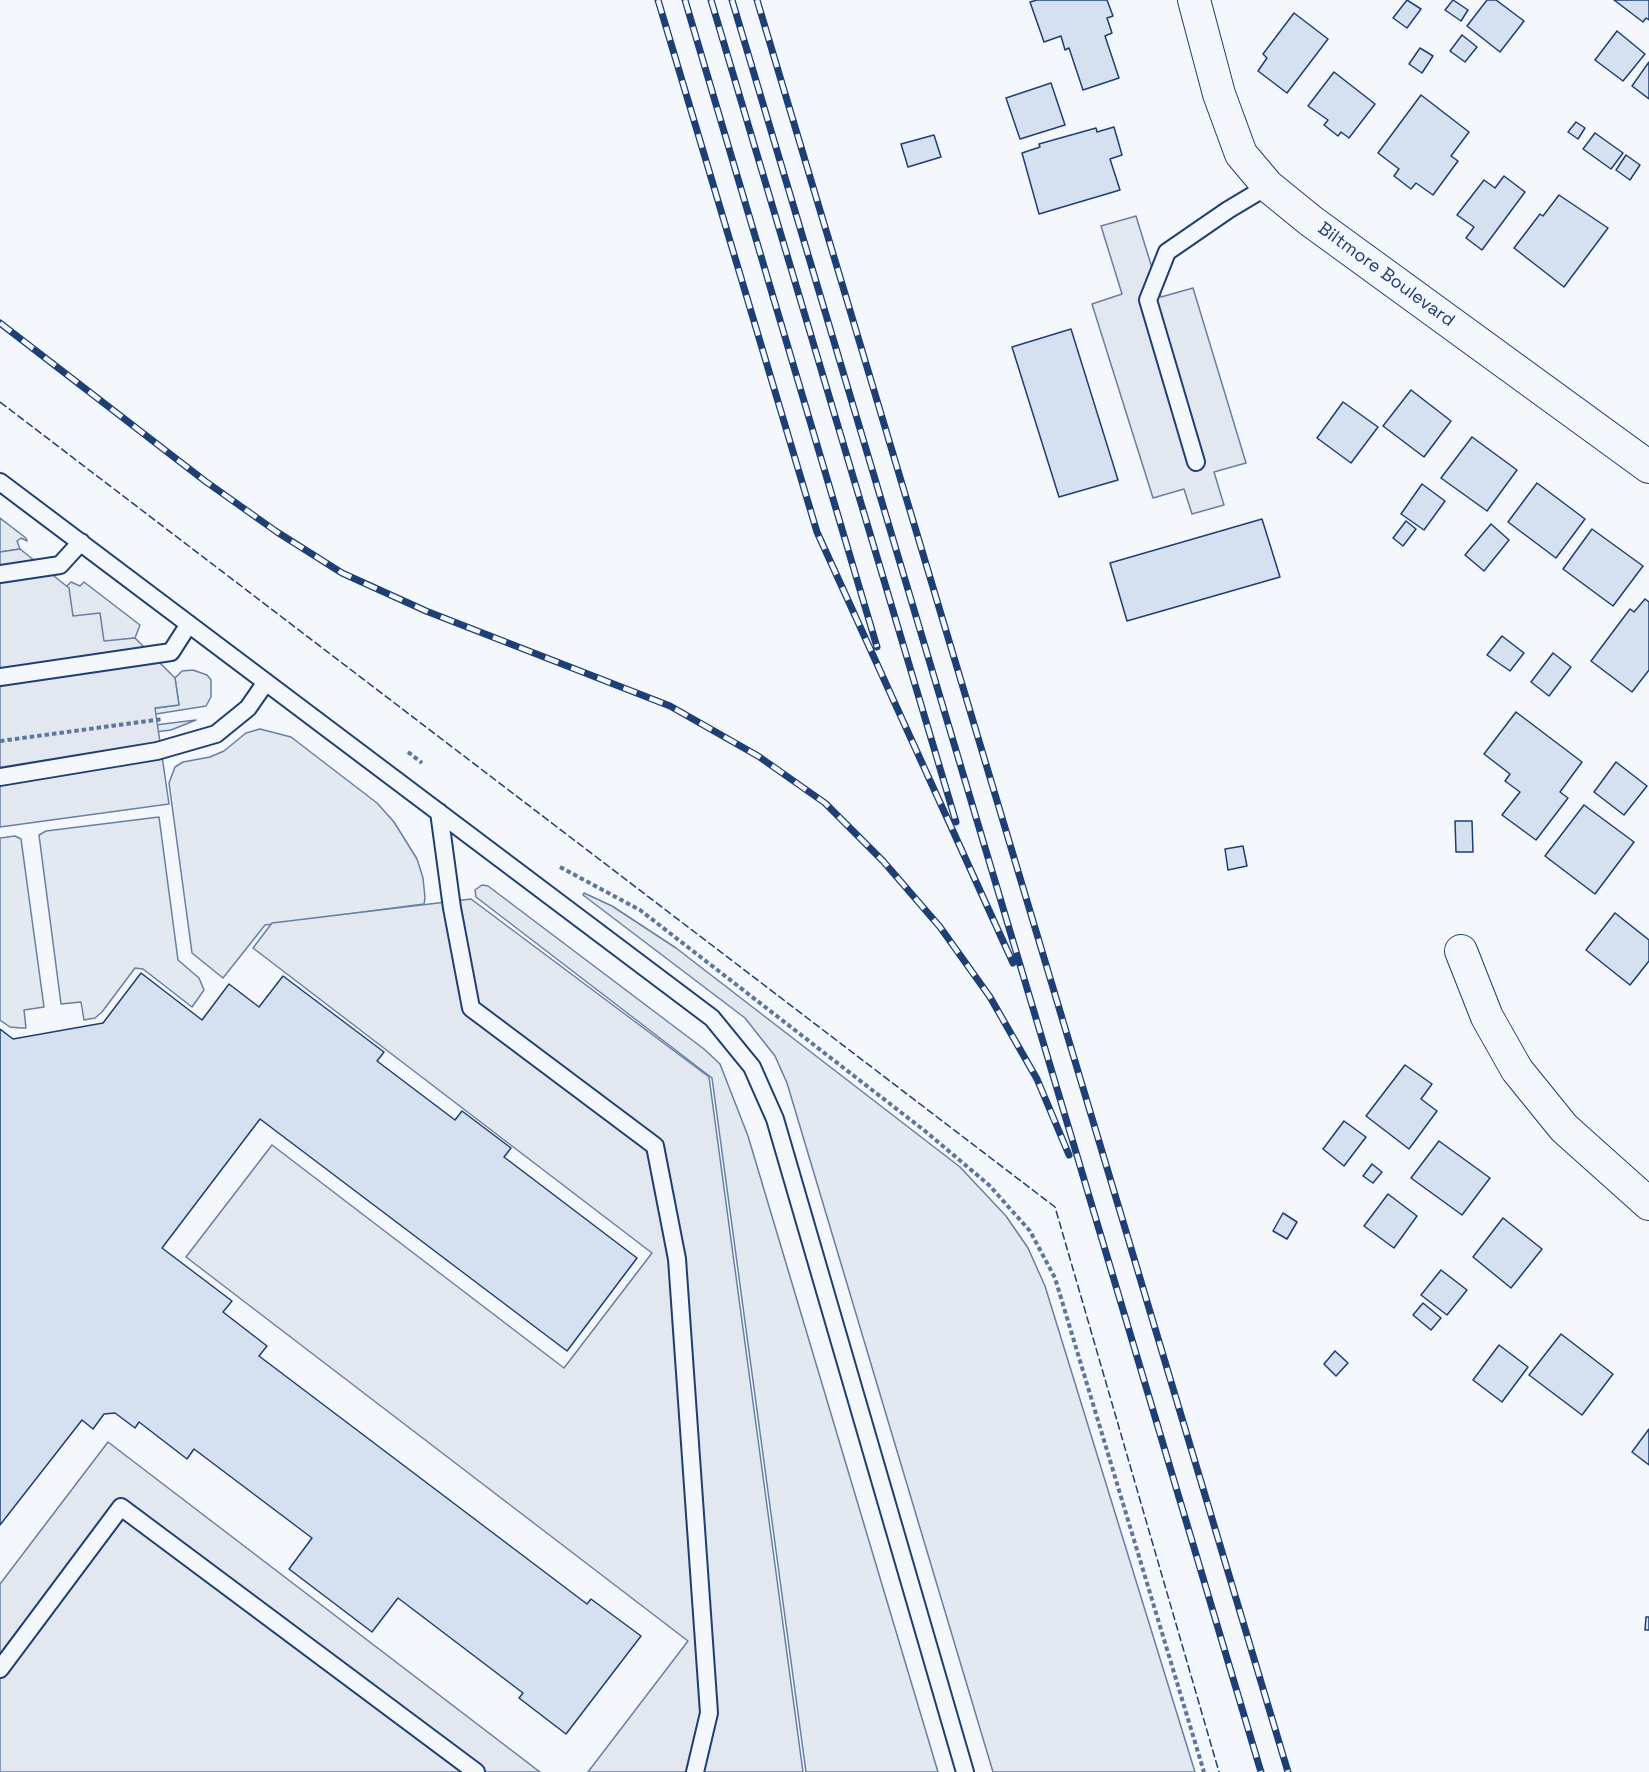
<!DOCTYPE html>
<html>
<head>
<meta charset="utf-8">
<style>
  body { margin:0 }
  canvas { display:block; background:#f4f7fb }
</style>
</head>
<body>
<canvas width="1649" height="1772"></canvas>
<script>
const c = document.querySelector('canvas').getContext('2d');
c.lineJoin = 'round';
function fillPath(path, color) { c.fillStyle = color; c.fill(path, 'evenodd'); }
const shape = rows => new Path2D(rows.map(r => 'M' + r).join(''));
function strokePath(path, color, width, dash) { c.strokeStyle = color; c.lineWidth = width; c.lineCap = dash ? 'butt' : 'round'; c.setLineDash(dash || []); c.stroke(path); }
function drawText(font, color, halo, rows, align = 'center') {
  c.font = font + ' "Space Grotesk",sans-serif'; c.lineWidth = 4.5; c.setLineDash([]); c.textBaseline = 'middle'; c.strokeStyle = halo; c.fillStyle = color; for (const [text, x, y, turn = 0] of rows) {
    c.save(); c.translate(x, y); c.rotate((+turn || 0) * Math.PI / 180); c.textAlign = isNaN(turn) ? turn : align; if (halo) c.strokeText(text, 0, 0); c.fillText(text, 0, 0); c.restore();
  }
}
const green = shape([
  [0,518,26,538,27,541,21,538,17,541,20,549,0,552,0,518],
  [71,582,80,586,84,582,140,625,135,638,104,642,73,616,67,586,71,582],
  [193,670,207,675,211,680,211,697,206,706,156,714,96,716,179,705,175,678,182,671,193,670],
  [196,720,171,730,99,739,98,732,196,720],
  [260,729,291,737,377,803,394,822,417,859,423,878,425,898,424,904,265,925,223,978,192,953,169,783,175,767,183,762,210,757,224,751,246,733,260,729],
  [159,817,178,960,199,978,204,990,192,1007,143,969,135,968,102,1012,95,1018,84,1020,81,1002,61,1004,39,835,46,831,159,817],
  [15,836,21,839,44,1007,24,1010,26,1028,21,1028,10,1027,0,1020,0,838,15,836],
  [482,885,488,886,704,1049,720,1064,748,1136,938,1772,806,1772,712,1078,476,897,475,890,482,885],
  [584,893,612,906,676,948,960,1167,1006,1216,1028,1248,1045,1286,1195,1772,993,1772,787,1083,775,1056,745,1018,583,895,584,893]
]);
fillPath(green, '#e3e9f0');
strokePath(green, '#687fa3', 1.5);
const parking = shape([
  [1136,216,1161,297,1193,288,1246,463,1214,472,1224,505,1192,514,1184,489,1153,498,1092,304,1122,294,1101,226,1136,216],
  [20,549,69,588,73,616,100,613,104,641,135,638,175,678,179,705,155,708,169,804,0,827,0,552,20,549],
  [471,899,709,1077,803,1772,588,1772,688,1641,186,1257,272,1145,564,1368,652,1253,253,948,272,923,471,899],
  [108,1442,540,1772,0,1772,0,1584,108,1442]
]);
fillPath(parking, '#e3e8f0');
strokePath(parking, '#687fa3', 1.5);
const building = shape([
  [1037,0,1107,0,1113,16,1107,18,1112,33,1105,36,1119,78,1083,90,1069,48,1065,50,1061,36,1044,42,1030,2,1037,0],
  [1407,0,1421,9,1407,28,1393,18,1407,0],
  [1453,0,1468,10,1461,21,1445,10,1453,0],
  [1487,0,1496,0,1524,21,1500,52,1467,26,1487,0],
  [1614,0,1649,0,1649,20,1646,18,1643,22,1614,0],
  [1294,13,1328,39,1287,93,1258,71,1267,58,1263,54,1294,13],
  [1617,31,1645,54,1623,81,1595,60,1617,31],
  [1462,35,1477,47,1465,62,1450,51,1462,35],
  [1420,48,1433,56,1422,73,1409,64,1420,48],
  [1649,62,1649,99,1632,86,1649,62],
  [1334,72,1375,104,1349,138,1341,132,1338,136,1324,125,1328,120,1308,106,1334,72],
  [1051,83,1065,125,1020,139,1006,98,1051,83],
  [1421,95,1469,132,1451,156,1458,161,1433,195,1416,183,1411,189,1394,176,1399,169,1378,153,1421,95],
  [1576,122,1585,128,1578,139,1568,132,1576,122],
  [1114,127,1122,155,1110,159,1120,190,1039,214,1022,153,1040,147,1039,144,1096,128,1097,132,1114,127],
  [1595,133,1623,153,1611,169,1583,149,1595,133],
  [934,135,941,157,908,167,901,144,934,135],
  [1626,155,1640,165,1630,180,1616,170,1626,155],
  [1504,176,1525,192,1482,250,1466,238,1474,227,1457,215,1484,180,1495,188,1504,176],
  [1559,195,1608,228,1564,287,1514,248,1540,214,1543,216,1559,195],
  [1071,329,1118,480,1059,497,1012,347,1071,329],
  [1411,390,1451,421,1424,457,1383,426,1411,390],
  [1343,402,1378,427,1351,463,1317,438,1343,402],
  [1472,437,1517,470,1487,511,1441,478,1472,437],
  [1537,483,1585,519,1556,558,1508,522,1537,483],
  [1422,484,1445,501,1424,530,1401,514,1422,484],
  [1262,519,1280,577,1127,621,1110,563,1262,519],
  [1406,521,1416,529,1403,546,1393,538,1406,521],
  [1491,524,1509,540,1484,571,1465,555,1491,524],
  [1592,529,1643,566,1613,606,1563,569,1592,529],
  [1645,599,1649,602,1649,670,1632,692,1591,661,1630,609,1634,612,1645,599],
  [1502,636,1524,653,1510,671,1487,655,1502,636],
  [1553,653,1571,667,1549,696,1531,682,1553,653],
  [1516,712,1582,762,1560,792,1568,798,1536,840,1502,815,1520,792,1505,781,1510,774,1484,754,1516,712],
  [1616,762,1647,786,1624,815,1594,792,1616,762],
  [1584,805,1634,842,1595,894,1545,856,1584,805],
  [1455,821,1472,821,1473,852,1456,852,1455,821],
  [1243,846,1247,866,1228,870,1225,849,1243,846],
  [1615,913,1649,940,1649,961,1630,985,1586,950,1615,913],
  [141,973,202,1020,229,984,259,1007,283,976,384,1052,377,1061,455,1120,462,1111,511,1148,504,1157,637,1258,567,1351,260,1119,162,1248,232,1301,223,1312,267,1346,259,1356,587,1604,591,1599,641,1636,566,1734,519,1698,523,1693,398,1598,372,1632,289,1569,312,1538,194,1449,187,1459,139,1422,135,1428,115,1413,104,1414,93,1429,82,1420,0,1525,0,1029,13,1039,103,1023,141,973],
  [1405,1065,1432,1084,1421,1099,1437,1111,1409,1149,1366,1116,1405,1065],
  [1344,1121,1366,1137,1344,1166,1323,1149,1344,1121],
  [1439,1141,1490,1178,1462,1215,1411,1178,1439,1141],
  [1372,1164,1382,1172,1373,1183,1363,1176,1372,1164],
  [1388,1194,1417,1216,1394,1248,1364,1226,1388,1194],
  [1283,1213,1297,1222,1287,1239,1273,1231,1283,1213],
  [1503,1218,1542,1249,1511,1288,1473,1257,1503,1218],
  [1441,1270,1467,1290,1447,1315,1421,1295,1441,1270],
  [1423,1303,1441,1318,1431,1330,1413,1315,1423,1303],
  [1561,1334,1613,1374,1582,1415,1529,1375,1561,1334],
  [1499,1345,1528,1367,1502,1402,1473,1380,1499,1345],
  [1335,1351,1348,1363,1336,1376,1324,1364,1335,1351],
  [1649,1429,1649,1465,1632,1452,1649,1429],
  [1646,1617,1649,1617,1649,1630,1645,1630,1646,1617]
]);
fillPath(building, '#d5e0f0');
strokePath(building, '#1d3f73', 1.5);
const lane = shape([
  [1196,462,1148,300,1167,252,1228,210,1268,186],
  [0,482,712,1018,752,1067,775,1119,965,1772],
  [0,574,60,565,81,542],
  [0,677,171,652,189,624],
  [0,777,157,751,216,734,248,708,266,682],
  [439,812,452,908,471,1008,655,1146,677,1259,709,1713,695,1772],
  [0,1669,121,1507,476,1772]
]);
const street = shape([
  [1194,0,1219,94,1241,154,1268,186,1311,221,1649,467],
  [1461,951,1487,1017,1517,1070,1564,1128,1649,1204]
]);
strokePath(lane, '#1d3f73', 20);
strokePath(street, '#1d3f73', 34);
strokePath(shape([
  [0,741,163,719],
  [408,752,422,763],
  [560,867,640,910,925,1131,989,1185,1030,1231,1055,1278,1204,1772]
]), '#5e769c', 4, [4.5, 3]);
strokePath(lane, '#f4f7fb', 16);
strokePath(street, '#f4f7fb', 32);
const rail = shape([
  [658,0,817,532,1013,963],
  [685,0,877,647],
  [711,0,956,822],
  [732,0,1261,1772],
  [757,0,1288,1772],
  [0,323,205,481,277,532,342,573,426,611,670,706,758,756,825,803,883,861,940,927,990,997,1037,1079,1069,1155]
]);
strokePath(rail, '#1d3f73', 7);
strokePath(rail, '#f4f7fb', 4.5, [14]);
strokePath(shape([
  [0,402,1055,1207,1219,1772]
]), '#1d3f73', 1.5, [8, 3]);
drawText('18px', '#1d3f73', '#f4f7fb', [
  ["Biltmore Boulevard",1386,275,36]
]);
</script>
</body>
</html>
